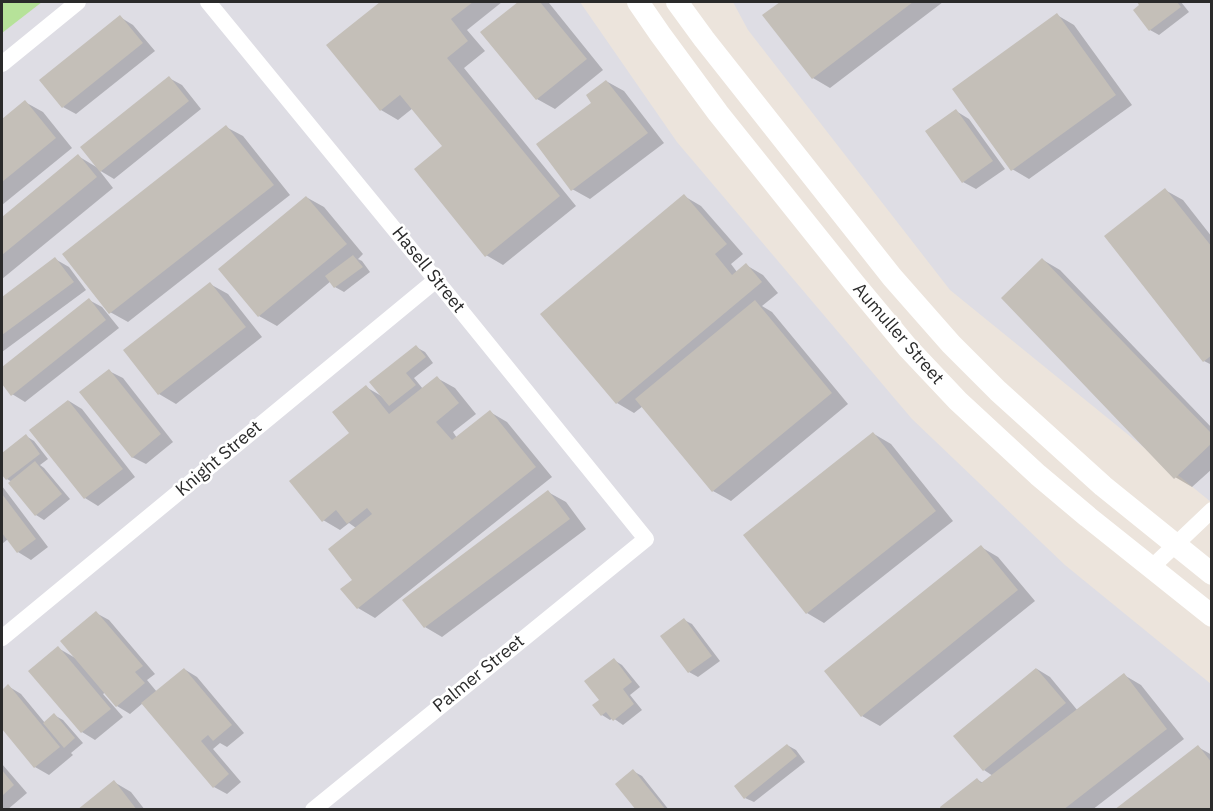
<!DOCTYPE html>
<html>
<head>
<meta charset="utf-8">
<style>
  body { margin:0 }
  #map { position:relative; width:1213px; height:811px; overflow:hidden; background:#ece4dc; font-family:"IBM Plex Sans",sans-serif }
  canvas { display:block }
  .frame { position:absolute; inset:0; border:3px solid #2a2a2a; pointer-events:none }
</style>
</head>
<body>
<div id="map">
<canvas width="1213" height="811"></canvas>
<div class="frame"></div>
</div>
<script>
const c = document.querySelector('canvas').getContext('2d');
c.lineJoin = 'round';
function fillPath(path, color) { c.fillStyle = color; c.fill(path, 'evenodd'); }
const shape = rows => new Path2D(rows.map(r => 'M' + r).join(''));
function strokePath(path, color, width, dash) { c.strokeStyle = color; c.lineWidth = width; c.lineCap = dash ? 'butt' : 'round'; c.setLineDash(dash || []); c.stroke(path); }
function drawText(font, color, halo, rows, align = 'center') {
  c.font = font + ' "IBM Plex Sans",sans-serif'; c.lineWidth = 5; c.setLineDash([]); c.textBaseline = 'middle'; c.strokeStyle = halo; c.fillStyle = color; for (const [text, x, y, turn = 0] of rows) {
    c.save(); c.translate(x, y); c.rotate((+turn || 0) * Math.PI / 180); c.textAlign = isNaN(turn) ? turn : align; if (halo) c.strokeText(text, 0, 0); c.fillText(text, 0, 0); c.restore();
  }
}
fillPath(shape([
  [2,2,580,2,677,142,912,419,1065,565,1211,684,1211,809,2,810],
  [733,2,1211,2,1211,502,950,290,748,30]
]), '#dedde4');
fillPath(shape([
  [2,2,42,2,2,33]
]), '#b6e299');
fillPath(shape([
  [382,2,502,2,467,30,485,51,464,68,576,206,503,265,486,255,444,146,413,108,398,120,381,110,328,45],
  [521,2,547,2,549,3,603,70,555,109,537,99,483,32],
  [782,2,943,2,830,88,813,78,764,15],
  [1139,2,1181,2,1189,12,1159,35,1150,30,1135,10,1141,5],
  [1057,15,1074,25,1132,105,1029,179,1012,169],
  [120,17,133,25,155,51,76,114,63,107],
  [169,78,182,85,201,109,114,179,99,170,113,188,2,279,2,219,78,156,98,168],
  [606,81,624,91,664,143,590,199,572,189],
  [25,102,43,112,72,148,2,205,2,121],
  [956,111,969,119,1005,169,976,189,963,182],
  [226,127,243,136,290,195,128,322,110,312],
  [1165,190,1183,200,1212,237,1212,365,1204,361],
  [684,196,701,206,743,254,731,264,737,272,746,265,763,275,778,293,762,306,772,312,848,404,731,501,713,491,643,406,634,413,617,403],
  [306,197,324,207,363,254,358,259,362,261,370,272,344,292,335,287,331,281,277,326,259,316,220,269],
  [55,259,69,267,86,290,2,352,2,299],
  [1043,260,1060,270,1212,428,1212,469,1192,487,1175,477],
  [210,284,228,294,262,337,176,404,159,394,125,351],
  [89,300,102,307,119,328,25,402,12,394,2,381,2,369],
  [416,347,425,352,433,363,414,378,423,389,437,378,455,388,476,414,453,432,457,438,490,412,507,422,552,477,375,618,358,608,354,580,356,528,349,523,340,530,323,520,366,387,383,397],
  [109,371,123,378,173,442,146,464,132,457],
  [69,401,82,409,135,477,98,506,85,498],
  [874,434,891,444,953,521,824,623,807,613],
  [26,436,34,441,48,459,40,465,44,468,70,499,44,520,36,515,12,482,7,479,2,473,2,454],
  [2,486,48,547,31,560,18,552,8,539,2,544],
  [548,492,566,502,586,529,442,637,425,627],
  [981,547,998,557,1035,601,880,726,862,716],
  [96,613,109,620,155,674,147,680,157,692,184,669,197,677,244,733,227,747,220,743,213,749,241,782,227,794,214,787,143,703,130,714,117,706,106,692,103,694,123,717,95,740,82,732,31,671,58,648,77,659],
  [684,620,692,624,720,661,698,677,689,672,662,636],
  [614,660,622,665,640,687,630,695,642,710,623,725,613,718,610,720,602,715,601,700],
  [1037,669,1050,677,1078,711,1124,675,1141,685,1184,739,1092,810,943,810,978,780,983,783,993,776,984,770],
  [8,686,21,694,45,723,54,715,63,720,83,743,71,753,73,755,49,775,35,767,2,727,2,692],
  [787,745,796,750,805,762,754,802,745,798],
  [1198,747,1212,755,1212,810,1117,810],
  [2,764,27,793,7,810,2,810],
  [633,771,642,776,669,810,638,810],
  [114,782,131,792,145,810,79,810]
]), '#0003');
fillPath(shape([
  [380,2,473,2,451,19,468,41,447,58,560,196,485,257,414,169,442,146,400,95,380,111,326,45],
  [518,2,540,2,587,59,536,100,480,32],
  [780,2,913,2,812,79,762,15],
  [1137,2,1177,2,1181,7,1149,31,1133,10,1139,5],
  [1057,13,1116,95,1011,171,952,89],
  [120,15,143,43,62,108,39,80],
  [169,76,189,101,100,172,80,147],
  [606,80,648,133,571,191,536,144,591,103,586,95],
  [25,100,56,138,2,182,2,119],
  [956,109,993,161,962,183,925,131],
  [226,125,274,185,109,314,62,254],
  [78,154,97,177,2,255,2,217],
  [1165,188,1212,247,1212,355,1203,362,1104,236],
  [684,194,727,244,715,254,732,275,746,263,762,282,616,404,540,314],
  [306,196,347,244,258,317,218,269],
  [353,255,363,267,334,288,325,276],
  [55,257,74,282,2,335,2,297],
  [1042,258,1212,434,1212,443,1174,479,1001,298],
  [210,282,246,327,158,395,123,350],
  [89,298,106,320,11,396,2,384,2,367],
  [755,300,832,393,712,492,635,399],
  [416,345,426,357,406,373,416,385,389,406,369,382],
  [109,369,161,434,132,458,79,392],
  [437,376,459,403,436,422,452,440,490,410,536,467,357,609,340,589,352,580,328,549,372,514,367,508,347,524,336,510,322,522,289,481,349,433,332,412,366,385,389,414],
  [68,400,123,469,84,499,29,430],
  [873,432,936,511,806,614,743,535],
  [26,434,40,454,6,480,2,475,2,453],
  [35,461,62,494,35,516,8,483],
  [548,490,570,519,424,628,402,600],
  [2,494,36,539,17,553,2,533],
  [981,545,1018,590,861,717,824,671],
  [96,611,143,666,135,672,145,683,116,707,60,641],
  [684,618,712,656,688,673,660,636],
  [58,646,111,709,81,733,28,671],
  [614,658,632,682,623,689,634,704,613,721,606,712,601,716,592,705,599,700,584,681],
  [184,668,232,725,213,741,208,735,201,741,229,774,213,788,141,703],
  [1036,668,1066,703,983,771,953,736],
  [1124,673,1167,729,1063,810,941,810,940,807,977,778,981,783],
  [8,684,60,747,34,768,2,729,2,690],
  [54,713,75,738,64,748,43,723],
  [787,744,797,756,744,799,734,786],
  [1198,745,1212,763,1212,806,1207,810,1114,810],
  [633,769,666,810,636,810,615,784],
  [2,770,14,785,2,796],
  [114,780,137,810,77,810]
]), '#c4bfb8');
strokePath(shape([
  [208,2,436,280,646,539,313,810],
  [2,64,78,2],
  [1151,568,1212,510],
  [2,638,436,280]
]), '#fff', 16);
strokePath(shape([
  [638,2,660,34,718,113,854,283,908,348,958,401,1038,475,1088,517,1212,616],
  [677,2,704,39,892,277,951,344,998,391,1103,486,1212,574]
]), '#fff', 22);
drawText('18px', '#2a2a2a', '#fff', [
  ["Hasell Street",428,270,51],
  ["Aumuller Street",898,334,49],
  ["Knight Street",219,459,-40],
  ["Palmer Street",479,674,-39]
]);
</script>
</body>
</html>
